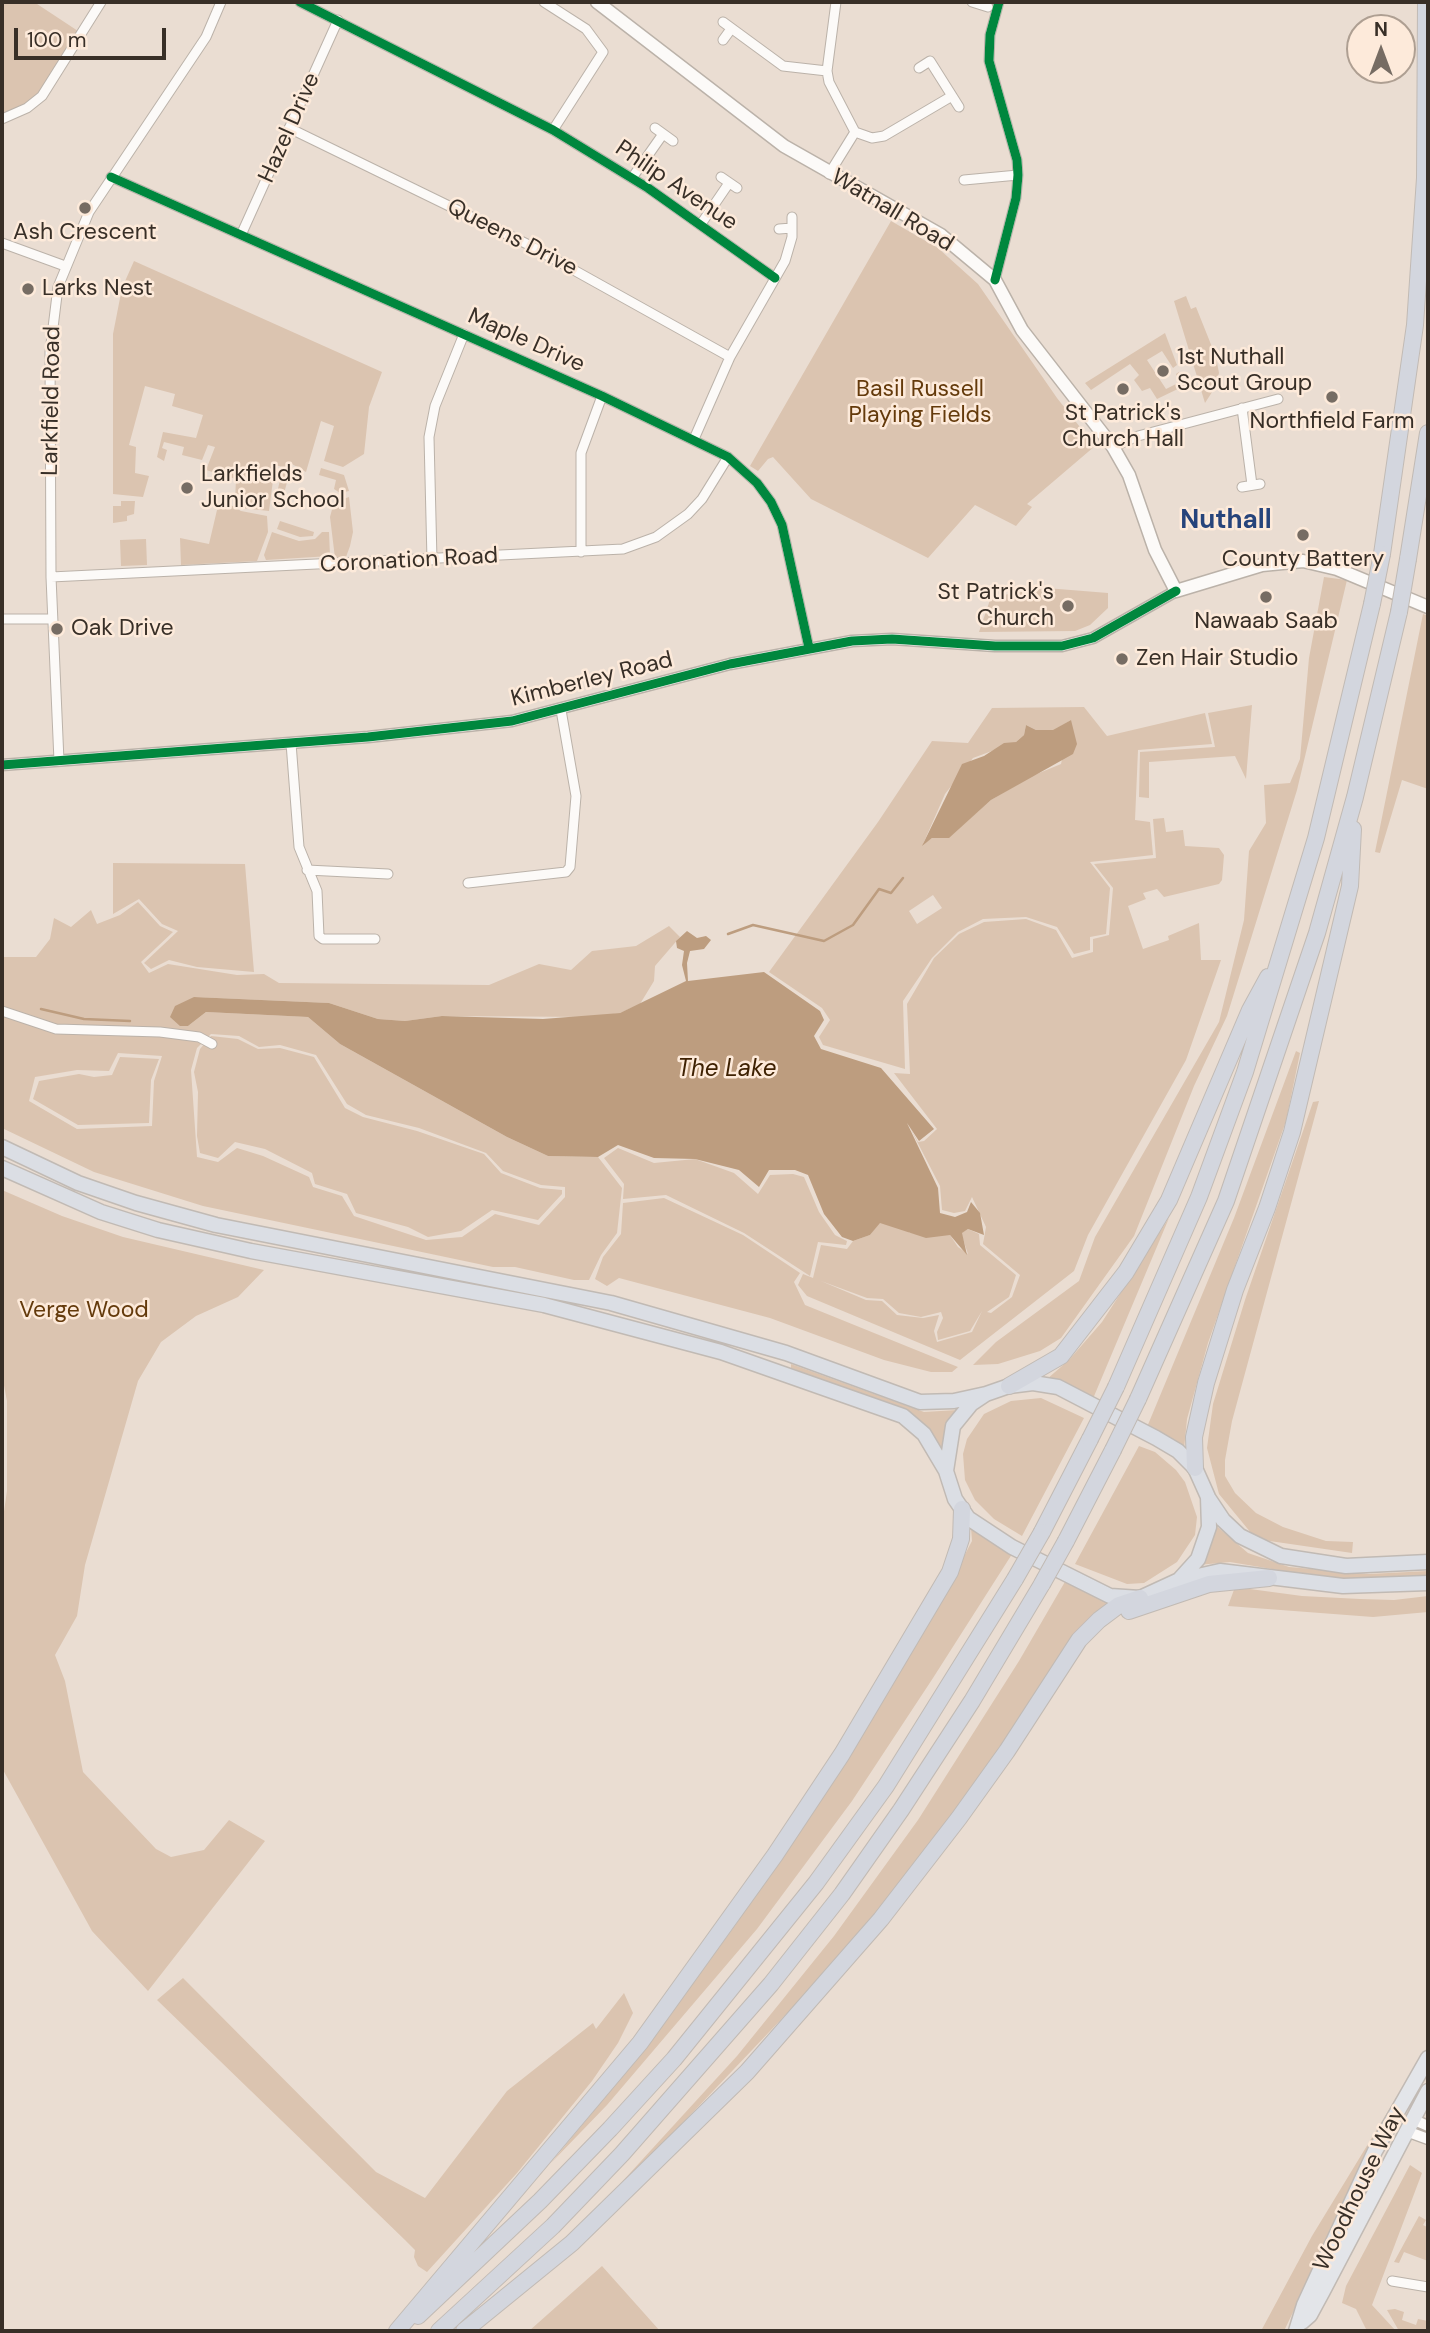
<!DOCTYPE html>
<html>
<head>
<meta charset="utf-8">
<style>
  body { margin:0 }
  #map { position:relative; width:1430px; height:2333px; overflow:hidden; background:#eaddd2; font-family:"DM Sans",sans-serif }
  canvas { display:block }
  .frame { position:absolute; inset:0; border:4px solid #382f27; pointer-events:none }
  .north { position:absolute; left:1346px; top:14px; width:70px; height:70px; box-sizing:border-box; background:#fdeada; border:2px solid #ae9f92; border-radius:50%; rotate:0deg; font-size:19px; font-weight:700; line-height:28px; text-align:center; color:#382f27 }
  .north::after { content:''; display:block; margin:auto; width:24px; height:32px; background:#766c63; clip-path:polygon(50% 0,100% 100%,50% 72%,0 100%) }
  .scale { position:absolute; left:14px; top:28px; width:152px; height:32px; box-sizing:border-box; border:4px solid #382f27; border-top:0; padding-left:9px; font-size:21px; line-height:24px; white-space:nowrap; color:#382f27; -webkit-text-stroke:5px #fdeada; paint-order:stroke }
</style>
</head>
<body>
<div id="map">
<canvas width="1430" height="2333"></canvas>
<div class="frame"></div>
<div class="north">N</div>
<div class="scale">100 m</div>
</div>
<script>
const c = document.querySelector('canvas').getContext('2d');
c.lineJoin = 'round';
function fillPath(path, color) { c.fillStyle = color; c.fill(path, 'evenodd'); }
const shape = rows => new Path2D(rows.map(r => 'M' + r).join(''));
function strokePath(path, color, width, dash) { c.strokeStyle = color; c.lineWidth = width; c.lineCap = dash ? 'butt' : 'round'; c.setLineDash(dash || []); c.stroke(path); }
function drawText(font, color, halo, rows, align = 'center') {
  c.font = font + ' "DM Sans",sans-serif'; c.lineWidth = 5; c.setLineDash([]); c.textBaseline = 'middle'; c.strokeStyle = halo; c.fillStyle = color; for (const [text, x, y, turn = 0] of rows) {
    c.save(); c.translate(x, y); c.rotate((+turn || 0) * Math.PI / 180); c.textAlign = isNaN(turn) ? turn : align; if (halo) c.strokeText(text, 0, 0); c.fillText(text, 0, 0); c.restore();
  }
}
fillPath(shape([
  [2,2,34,2,78,31,42,91,25,106,2,116],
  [891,221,938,248,978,284,1057,398,1095,446,1027,504,1032,507,1016,526,975,505,928,558,811,499,773,457,768,459,758,471,750,466],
  [134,261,382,372,369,407,364,454,343,467,324,461,334,426,321,421,306,472,292,464,280,508,274,506,283,467,275,465,269,511,242,508,235,502,236,479,206,470,215,447,208,445,202,460,182,455,184,447,164,442,162,448,167,450,164,461,157,457,163,432,196,438,203,415,172,406,175,394,145,386,129,445,136,447,135,473,149,476,143,497,113,494,113,334,122,288],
  [1186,296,1191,309,1196,307,1216,357,1219,373,1214,389,1205,403,1174,301],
  [1165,333,1177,365,1173,368,1162,351,1147,360,1166,389,1180,382,1176,374,1179,372,1184,386,1157,399,1150,388,1142,391,1134,380,1139,375,1130,364,1091,390,1085,383],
  [321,468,344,475,349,491,340,493,334,489,336,480,319,475],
  [349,497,353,532,350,546,346,557,335,558,330,517,334,502],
  [121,501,135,501,134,514,127,516,127,521,113,523,113,506,121,506],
  [229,504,241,511,267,516,268,532,257,561,181,565,180,538,209,544,217,510],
  [280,521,314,532,313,536,300,537,277,529],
  [272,532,299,541,315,539,322,532,329,532,330,556,266,560,264,555],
  [146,539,147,565,121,566,120,540],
  [1324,577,1347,580,1297,790,1227,1016,1194,1086,1134,1236,1061,1338,1040,1351,998,1364,973,1365,996,1342,1079,1281,1095,1237,1219,1022,1244,920,1249,851,1266,823,1264,785,1290,783,1300,759,1309,658],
  [1046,588,1108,593,1108,608,1090,625,1075,631,979,632,991,597],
  [1423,614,1428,616,1428,789,1402,780,1380,853,1375,852],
  [1252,705,1246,779,1235,756,1149,762,1149,798,1139,797,1140,752,1215,747,1208,713],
  [1084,707,1107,736,1205,713,1212,744,1138,750,1135,820,1150,822,1153,855,1090,862,1110,888,1106,934,1090,937,1090,950,1074,954,1057,927,1026,917,983,919,958,932,932,958,903,1001,905,1069,823,1045,819,1037,830,1020,822,1008,769,972,878,822,932,741,968,743,992,708],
  [1071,720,1061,764,1032,776,991,800,949,837,932,838,923,844,945,794,973,758,1016,742,1024,735,1026,725,1036,730,1054,730],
  [933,895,942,908,917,924,909,911],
  [1164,818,1166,832,1183,830,1185,846,1219,848,1224,855,1222,880,1219,884,1164,897,1157,889,1143,893,1146,899,1128,906,1143,949,1169,940,1168,936,1199,923,1201,960,1221,960,1186,1060,1088,1235,1074,1271,960,1360,807,1296,798,1285,803,1274,813,1278,821,1245,847,1249,853,1241,870,1235,880,1222,902,1227,910,1233,950,1235,958,1247,968,1254,961,1233,968,1229,979,1234,980,1245,1016,1275,1009,1297,987,1312,991,1313,1012,1297,1020,1275,983,1244,986,1227,972,1197,965,1211,954,1213,942,1210,940,1186,909,1126,918,1142,924,1141,937,1129,894,1073,910,1074,907,1004,934,958,959,934,984,922,1026,919,1056,930,1072,958,1093,952,1093,939,1109,935,1113,888,1094,864,1156,858,1153,819],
  [821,1281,867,1298,883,1299,899,1313,921,1317,941,1312,943,1318,937,1332,938,1340,970,1331,982,1311,972,1332,937,1342,934,1331,939,1315,923,1318,897,1315,882,1301,866,1300],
  [113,863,245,864,254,972,197,967,169,960,151,969,144,963,178,931,162,924,139,899,113,914],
  [138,902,160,926,173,932,141,962,149,973,168,964,237,975,264,974,279,983,489,985,539,964,571,970,592,951,636,946,669,926,680,937,655,966,654,981,640,1004,620,1013,593,1017,442,1016,405,1021,378,1019,329,1003,194,997,188,1026,206,1012,308,1017,340,1044,507,1137,548,1156,598,1157,622,1188,617,1233,601,1255,589,1280,574,1280,515,1267,493,1267,203,1206,94,1172,2,1128,2,957,36,957,50,939,54,918,71,927,91,910,97,924,120,915],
  [211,1034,239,1036,259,1047,280,1045,316,1055,347,1104,366,1115,419,1128,486,1153,503,1171,541,1185,565,1187,565,1197,539,1225,495,1214,462,1237,426,1240,354,1216,342,1196,313,1187,309,1177,263,1156,237,1148,218,1162,197,1157,191,1070,197,1048],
  [118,1053,162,1056,154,1081,152,1126,77,1129,29,1101,35,1077,77,1070,109,1071],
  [211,1036,238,1039,258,1049,280,1048,314,1057,345,1108,363,1117,417,1131,484,1154,501,1173,540,1188,562,1190,562,1194,538,1220,492,1210,461,1231,428,1237,408,1227,356,1213,347,1194,315,1184,312,1173,265,1149,235,1142,218,1158,200,1153,197,1136,198,1092,194,1072,200,1049],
  [1296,1051,1300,1053,1286,1121,1208,1343,1187,1419,1184,1449,1147,1427,1234,1218],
  [120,1057,159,1059,151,1080,149,1123,78,1125,33,1099,39,1081,79,1074,94,1077,112,1075],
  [1319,1101,1232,1421,1225,1460,1225,1476,1235,1493,1256,1513,1283,1527,1326,1541,1353,1542,1352,1553,1256,1539,1219,1494,1207,1448,1213,1404,1245,1300,1313,1102],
  [618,1148,654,1163,695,1159,734,1173,758,1194,770,1175,793,1174,804,1177,819,1212,835,1235,847,1241,846,1245,818,1242,810,1276,744,1233,666,1195,623,1199,624,1184,604,1158],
  [2,1190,62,1216,123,1237,264,1270,238,1297,196,1316,161,1342,138,1381,85,1565,77,1616,55,1655,65,1681,83,1772,156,1849,171,1857,204,1850,229,1820,265,1841,148,1991,92,1931,2,1768,2,1525,7,1491,7,1401,2,1375],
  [664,1198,743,1235,800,1273,794,1282,805,1305,958,1367,952,1372,931,1372,884,1360,770,1318,619,1278,607,1286,595,1279,603,1257,621,1234,623,1203],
  [1169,1218,1092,1401,1047,1379,1069,1360,1102,1322],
  [791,1364,924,1412,958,1410,941,1448,932,1435,908,1412,791,1368],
  [1041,1398,1084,1418,1022,1536,994,1519,975,1500,965,1480,963,1454,967,1439,984,1414,1011,1401],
  [1139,1446,1155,1452,1176,1470,1185,1482,1197,1517,1195,1535,1177,1562,1144,1583,1127,1584,1075,1564],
  [1213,1523,1248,1553,1289,1567,1369,1574,1428,1571,1428,1577,1338,1580,1230,1562,1198,1565],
  [971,1528,1014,1551,933,1678,852,1801,757,1929,607,2105,551,2163,647,2046,734,1927,828,1786,936,1610,972,1541],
  [1066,1580,1117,1601,1058,1665,948,1822,848,1949,658,2149,620,2184,737,2056,834,1936,918,1820,1019,1661],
  [1235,1587,1302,1596,1360,1599,1394,1600,1428,1596,1428,1612,1373,1617,1228,1606],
  [183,1978,376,2172,425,2198,507,2091,593,2023,596,2029,624,1993,633,2013,618,2043,592,2081,517,2173,427,2272,418,2266,414,2257,415,2250,405,2240,157,2000],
  [1424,2052,1372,2147,1284,2331,1261,2331,1312,2236],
  [1410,2165,1422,2173,1372,2305,1396,2331,1367,2331,1356,2309,1342,2303,1346,2286],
  [1419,2216,1426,2220,1423,2225,1427,2227,1428,2261,1404,2252,1399,2263,1394,2262],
  [602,2266,660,2331,529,2331],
  [1395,2309,1404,2312,1402,2320,1416,2325,1418,2319,1428,2321,1428,2331,1399,2331,1387,2310]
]), '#dbc4b0');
fillPath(shape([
  [1071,720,1077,744,1073,754,991,800,949,838,932,838,922,846,962,764,984,756,1004,743,1016,742,1024,735,1026,725,1036,730,1053,730],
  [687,931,697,938,706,936,711,940,704,949,690,951,687,963,688,981,764,972,820,1011,824,1020,814,1036,821,1049,881,1068,934,1129,919,1141,907,1123,938,1188,940,1213,955,1217,967,1212,971,1202,980,1213,984,1235,968,1229,962,1233,967,1255,950,1235,926,1238,880,1223,870,1235,853,1241,842,1237,824,1214,808,1175,795,1170,769,1170,759,1187,739,1170,695,1159,654,1158,618,1145,598,1157,548,1156,507,1137,340,1044,308,1017,206,1012,188,1026,180,1026,170,1017,175,1006,194,997,329,1003,378,1019,405,1021,442,1016,543,1019,620,1013,686,981,682,965,684,951,677,948,676,941]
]), '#bd9d7f');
strokePath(shape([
  [728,934,753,925,824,941,853,925,879,889,891,893,903,878],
  [41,1009,84,1019,130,1021]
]), '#bd9d7f', 2.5);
const minor = shape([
  [300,2,553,130,648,188,775,278],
  [544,2,586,29,603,52,553,130],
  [972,2,988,7],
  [723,22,783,66,827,71],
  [723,40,731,29],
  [919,68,930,61,959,107],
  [2,119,27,108,42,96,101,2],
  [289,128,527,244,730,357],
  [655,128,673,141],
  [855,132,872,138,884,136,952,96],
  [829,174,855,132,829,82,827,71,836,2],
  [111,177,602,396,728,457,757,483,771,502,782,525,809,648],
  [721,177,737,188],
  [632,178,663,134],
  [964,180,1018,175],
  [701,224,729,183],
  [779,229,792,228],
  [241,235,338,20],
  [2,243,65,266],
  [995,280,1016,198,1018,175,1017,160,989,61,990,35,999,2],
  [1242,408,1252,485],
  [694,439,730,357,785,261,792,237,792,217],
  [1113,447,1138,436,1278,399],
  [1242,487,1260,484],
  [581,552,581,453,602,396],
  [432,560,429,437,435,406,464,334],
  [51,577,623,549,656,537,688,514,702,499,728,457],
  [2,619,52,619],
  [291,743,299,847,317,891,319,936,323,939,375,939],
  [59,761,51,577,50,352,58,287,89,212,206,37,221,2],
  [307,870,388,874],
  [468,883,566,872,570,867,576,796,561,710],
  [2,1011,56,1029,160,1032,199,1037,212,1044],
  [1392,2281,1428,2287]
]);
const tertiary = shape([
  [2,765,368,737,512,721,730,664,852,641,892,639,995,646,1062,646,1093,638,1176,591],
  [1412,2119,1428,2126],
  [1406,2131,1428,2139]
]);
const secondary = shape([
  [597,2,784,146,941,235,995,280,1022,330,1113,447,1129,475,1155,550,1176,591,1262,565,1303,561,1337,569,1428,607]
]);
const primary = shape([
  [1302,2322,1310,2315,1323,2291,1428,2091],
  [1296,2331,1304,2305,1375,2151,1428,2058]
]);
const trunk = shape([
  [2,1147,78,1183,136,1203,216,1225,611,1303,786,1353,920,1402,954,1401,986,1394],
  [2,1168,101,1212,158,1230,251,1251,544,1305,721,1352,903,1416,924,1434,946,1471],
  [1033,1383,1058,1387,1156,1438,1178,1451,1195,1468,1208,1497,1209,1527,1198,1559,1179,1580,1140,1598,1110,1596,1012,1547,968,1518,955,1499,946,1471,953,1426,971,1404,986,1394,1009,1386,1033,1383],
  [1209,1499,1223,1520,1240,1536,1281,1556,1346,1566,1428,1562],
  [1180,1580,1220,1571,1343,1586,1428,1583]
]);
const motorway = shape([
  [1382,554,1415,325,1425,178,1426,2],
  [1408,559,1428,433],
  [1009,1386,1061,1356,1126,1272,1169,1200,1250,1010,1268,977],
  [1116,1387,1199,1197,1245,1072,1316,838,1372,604],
  [1138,1399,1226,1201,1317,933,1355,797,1399,612],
  [1195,1468,1194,1437,1206,1383,1235,1290,1267,1208,1292,1132,1350,886,1353,829],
  [1042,1532,1090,1439],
  [1066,1541,1113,1450],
  [1129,1611,1209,1584,1269,1578],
  [418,2316,540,2201,610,2129,674,2059,816,1883,886,1786,1015,1579],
  [397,2331,640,2043,775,1855,842,1754,950,1572,961,1539,962,1509],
  [439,2331,553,2226,622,2154,771,1984,842,1894,901,1810,972,1701,1042,1584],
  [464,2331,572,2243,747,2072,881,1919,959,1818,1007,1751,1079,1640,1099,1620,1119,1605,1140,1598]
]);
strokePath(minor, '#bbb2a9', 11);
strokePath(tertiary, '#bbb2a9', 13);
strokePath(secondary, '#bbb2a9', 15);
strokePath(primary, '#c1bab4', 17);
strokePath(trunk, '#c1bab4', 17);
strokePath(motorway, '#c1bab4', 18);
strokePath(minor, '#fcfaf8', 9);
strokePath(tertiary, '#fcfaf8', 10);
strokePath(secondary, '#fcfaf8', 12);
strokePath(primary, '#e3e5e9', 14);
strokePath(trunk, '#dbdee4', 14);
strokePath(motorway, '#d3d6de', 16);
const motorwayBridge = shape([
  [1372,604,1382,554],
  [1399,612,1408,559],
  [1090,1439,1116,1387],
  [1113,1450,1138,1399],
  [1015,1579,1042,1532],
  [1042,1584,1066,1541]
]);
strokePath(motorwayBridge, '#c1bab4', 18, []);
strokePath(motorwayBridge, '#d3d6de', 16);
strokePath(shape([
  [300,2,553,130,648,188,775,278],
  [111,177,602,396,728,457,757,483,771,502,782,525,809,648],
  [995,280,1016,198,1018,175,1017,160,989,61,990,35,999,2],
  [2,765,368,737,512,721,730,664,852,641,892,639,995,646,1062,646,1093,638,1176,591]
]), '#00873e', 9);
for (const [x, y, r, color] of [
  [85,208,7,"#766c63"],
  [28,289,7,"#766c63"],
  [1163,371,7,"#766c63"],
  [1123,389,7,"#766c63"],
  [1332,397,7,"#766c63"],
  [187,488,7,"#766c63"],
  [1303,535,7,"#766c63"],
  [1266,597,7,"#766c63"],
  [1068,606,7,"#766c63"],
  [57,629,7,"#766c63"],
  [1122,659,7,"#766c63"]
]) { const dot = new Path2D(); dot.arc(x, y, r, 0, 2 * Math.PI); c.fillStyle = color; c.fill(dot); strokePath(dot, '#fdeada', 2.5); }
drawText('23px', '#382f27', '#fdeada', [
  ["Hazel Drive",290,128,-66],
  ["Philip Avenue",676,186,34],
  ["Watnall Road",892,211,31],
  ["Queens Drive",512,238,27],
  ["Maple Drive",526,341,24],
  ["Larkfield Road",52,401,-89],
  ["Coronation Road",409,561,-3],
  ["Kimberley Road",592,680,-14],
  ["Woodhouse Way",1360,2189,-64]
]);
drawText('23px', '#382f27', '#fdeada', [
  ["Ash Crescent",85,233],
  ["Larks Nest",42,289,"left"],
  ["1st Nuthall",1177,358,"left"],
  ["Scout Group",1177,384,"left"],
  ["St Patrick's",1123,414],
  ["Church Hall",1123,440],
  ["Northfield Farm",1332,422],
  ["Larkfields",201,475,"left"],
  ["Junior School",201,501,"left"],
  ["County Battery",1303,560],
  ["St Patrick's",1054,593,"right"],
  ["Church",1054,619,"right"],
  ["Nawaab Saab",1266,622],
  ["Oak Drive",71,629,"left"],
  ["Zen Hair Studio",1136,659,"left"]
]);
drawText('23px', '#643a0b', '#fdeada', [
  ["Basil Russell",920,390],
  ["Playing Fields",920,416],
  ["Verge Wood",84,1311]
]);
drawText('italic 24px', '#3e2102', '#fdeada', [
  ["The Lake",727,1070]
]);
drawText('bold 26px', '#27447b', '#fdeada', [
  ["Nuthall",1226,521]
]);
</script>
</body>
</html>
